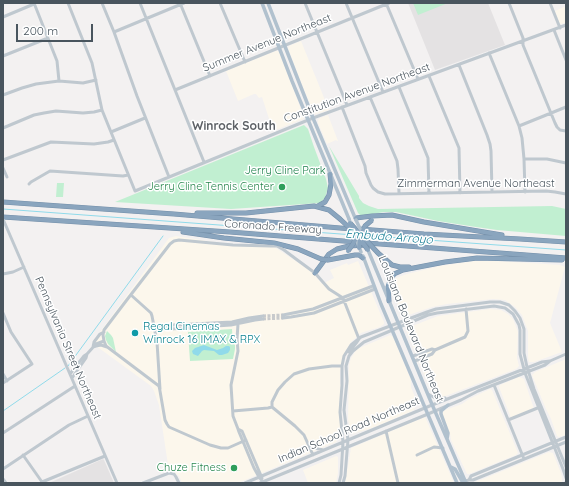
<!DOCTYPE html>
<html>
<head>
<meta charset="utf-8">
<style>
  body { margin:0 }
  #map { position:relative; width:569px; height:486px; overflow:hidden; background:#f3f1f1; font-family:Quicksand,sans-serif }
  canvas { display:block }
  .frame { position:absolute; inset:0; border:4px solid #49555e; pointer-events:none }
  .scale { position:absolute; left:16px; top:24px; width:77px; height:18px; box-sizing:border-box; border:2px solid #49555e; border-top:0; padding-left:5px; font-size:12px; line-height:14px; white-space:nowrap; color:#49555e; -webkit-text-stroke:3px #fff; paint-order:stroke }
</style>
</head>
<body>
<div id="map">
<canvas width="569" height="486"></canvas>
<div class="frame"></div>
<div class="scale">200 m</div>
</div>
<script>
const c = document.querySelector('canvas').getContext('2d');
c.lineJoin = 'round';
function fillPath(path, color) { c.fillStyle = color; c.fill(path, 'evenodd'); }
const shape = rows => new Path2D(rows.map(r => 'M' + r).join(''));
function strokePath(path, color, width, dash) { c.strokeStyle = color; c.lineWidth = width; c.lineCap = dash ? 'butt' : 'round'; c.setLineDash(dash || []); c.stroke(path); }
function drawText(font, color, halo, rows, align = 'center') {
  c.font = font + ' Quicksand,sans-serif'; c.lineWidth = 3; c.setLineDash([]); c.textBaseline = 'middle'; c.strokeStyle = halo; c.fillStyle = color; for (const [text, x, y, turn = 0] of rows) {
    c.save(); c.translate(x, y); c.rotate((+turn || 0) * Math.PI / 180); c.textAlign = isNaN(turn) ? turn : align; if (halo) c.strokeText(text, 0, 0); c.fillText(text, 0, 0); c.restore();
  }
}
fillPath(shape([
  [566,6,566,23,560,24,555,11],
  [301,41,329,110,316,114,314,113,302,85,288,48,289,46],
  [276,51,278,51,279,52,304,117,303,119,273,131,262,97,259,98,256,94,254,94,238,101,226,71],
  [328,115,338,141,337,141,336,140,327,144,318,123,318,120,320,118],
  [176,236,233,245,274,247,279,250,312,272,322,284,334,278,330,270,347,263,348,265,358,261,384,322,384,324,380,327,361,333,351,342,345,352,340,372,340,384,341,385,339,407,341,435,339,435,339,438,336,442,238,483,182,483,179,476,174,472,167,470,168,465,159,405,154,391,151,386,92,343,169,238],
  [475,261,494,261,531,263,560,265,565,267,550,323,562,352,534,362,529,362,528,357,528,331,522,315,515,307,505,300,493,299,447,304,432,307,403,317,401,316,392,284,396,278,407,274,440,266],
  [490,309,501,310,508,314,513,319,518,332,517,358,519,366,516,369,443,397,435,397,430,389,406,330,407,328,438,316],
  [390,335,393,337,411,380,411,387,417,402,417,405,415,408,412,411,375,427,352,434,351,433,348,419,349,365,351,358,357,349],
  [566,359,566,435,559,437,557,436,551,419,546,409,532,375,535,372],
  [519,377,522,378,524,379,534,409,511,418,499,387,500,385],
  [490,389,492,390,518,453,516,455,469,474,467,474,451,440,450,434,442,415,443,412,445,410,462,404,469,399],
  [425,417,454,483,345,483,351,448],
  [549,452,553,453,561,473,562,478,562,483,473,483],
  [336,456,338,457,338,473,336,483,308,483,303,470]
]), '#fcf7ec');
fillPath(shape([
  [408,3,488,3,505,45,435,70],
  [103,459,104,460,114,483,49,483]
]), '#e4e2e3');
fillPath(shape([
  [413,3,448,3,418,15],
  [304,125,308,129,314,147,326,179,328,188,325,198,320,203,231,209,115,202],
  [329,146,359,196,359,198,363,203,369,206,378,209,552,206,566,209,566,236,497,230,476,227,438,221,396,212,384,212,361,216,358,213],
  [57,183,64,183,63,197,56,197],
  [232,329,233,344,235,345,235,349,233,359,190,361,188,332],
  [107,331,111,335,113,338,116,352,108,344,106,340,105,336]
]), '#c1efd1');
fillPath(shape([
  [204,345,217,350,223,348,226,346,229,346,230,347,230,350,228,353,222,355,219,355,214,351,204,350,202,351,198,356,193,354,192,351,195,348]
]), '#90daea');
strokePath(shape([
  [3,209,354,235],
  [359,235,566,250],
  [68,366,163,236],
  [3,411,65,368]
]), '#90daea', 1);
strokePath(shape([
  [263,316,283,315],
  [263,319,283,318]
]), '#c8cacc', 3, [3, 1.5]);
const highway = shape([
  [3,202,174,214,352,229],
  [318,206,325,202,329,195,331,184,330,174],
  [197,213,246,213,314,206,329,210,340,219],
  [3,217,230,232,356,242],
  [356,218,372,216,392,215,424,222,502,235],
  [360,229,424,234,520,239,566,242],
  [183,232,224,238,274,243,298,249,321,259],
  [367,243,566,258],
  [378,253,392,265,400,267,409,267],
  [328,260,355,255,359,255,363,258],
  [315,273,329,254,337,249,349,246,367,245],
  [389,301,388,287,390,281,394,274,403,270,445,262,477,258,562,260]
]);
strokePath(highway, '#7590aa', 5);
strokePath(shape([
  [34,3,57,61,59,81],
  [68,3,92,63,102,110,135,191,313,118,566,25],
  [102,3,114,32,137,96,169,177],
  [140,3,204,162],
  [180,3,210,76],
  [220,3,245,62],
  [305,3,347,105],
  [346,3,383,92],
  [386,3,418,79],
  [509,3,523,38,523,45,555,123,557,127,560,130,566,131],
  [550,3,560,28],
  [3,17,34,4],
  [554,30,566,60],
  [114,32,184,3],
  [489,53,519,126,522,138,524,159,525,192],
  [3,56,48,38],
  [459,65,487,135,490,144,491,151,492,192],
  [429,76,459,148,460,193],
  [399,87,428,158,429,193],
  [175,90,389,3],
  [3,95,22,88,36,84,59,81,83,83,96,80],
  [370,97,397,161,398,169,399,193],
  [342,107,365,166,366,173,371,185,373,188,378,192,385,194,546,191,555,192,566,194],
  [519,126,566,107],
  [3,128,34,115,44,113,56,111,83,113,94,112,102,110],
  [111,132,145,118],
  [524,159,547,159,566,163],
  [3,160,51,142,94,144,108,142,114,140],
  [3,168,7,177],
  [29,184,31,182,50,171,123,176,128,175],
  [3,219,117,483],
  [3,274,13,272,24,267],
  [131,295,151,313,152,316,157,342,160,389],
  [3,313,11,332,32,364,3,383],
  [283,315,313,309,373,286],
  [283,318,291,317,314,313,375,289],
  [238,324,237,339,238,351,231,385,233,416,238,429,239,432,254,468,259,477,264,483],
  [154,326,232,322,249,318,263,316],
  [155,330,231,325,255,320,263,319],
  [104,332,100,334,94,342,93,347,96,346,101,345,107,347],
  [104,341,106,346,110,349,159,386,160,391,165,420,167,424,169,427,210,445,221,448,228,448,246,440],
  [413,356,432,349,435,350,465,337,468,331,466,309],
  [415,361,432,354,435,350],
  [3,374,7,381],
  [70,374,84,356,87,354,96,344,104,341,103,335,104,330,126,301,170,244,174,241,179,240,233,245,271,246,277,246,284,250,296,259,315,273,329,289,343,298,359,339,357,342,349,352],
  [72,378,86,358,87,354],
  [494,385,524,459],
  [428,394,437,399,445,398],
  [272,407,272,402,278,390,285,382,294,374,309,369,332,366,342,366],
  [272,407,295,426,304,435,313,455],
  [233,411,268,408,272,407],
  [508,420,540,407],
  [238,429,242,431,262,478],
  [386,431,398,483],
  [3,433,75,386],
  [310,445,315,448,323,450],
  [23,455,42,482,105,456],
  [417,455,434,447,443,448],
  [3,469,69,425,88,416],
  [3,479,6,483],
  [469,480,471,476,566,437],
  [465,481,469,480,473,480,566,442],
  [143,483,169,473,174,474,176,477,179,483],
  [245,483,432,405,542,362,550,361,566,354],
  [260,483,428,414,461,400,478,391,545,365,550,361],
  [339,483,341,475,343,442,340,412,342,385,342,366,344,356,351,345,361,337,427,312,436,309,490,302,500,302,509,305,515,311,520,318,524,329,524,353,527,367,534,389,566,467],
  [343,483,345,476,348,440,344,410,347,381,346,366,349,356,353,351,364,342,428,315,437,313,494,306,505,308,513,314,519,325,520,330,520,354,525,373,563,469,566,478],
  [566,483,566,482]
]), '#bfc8cf', 3);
strokePath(shape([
  [262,3,292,81,349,219],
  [268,3,313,118,356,220],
  [368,250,431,402,466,483],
  [363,256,381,304,457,483],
  [447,439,448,433,441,414,441,411,448,405],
  [451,467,455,469,462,481,465,481]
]), '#b1c1ce', 3.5);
strokePath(highway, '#8aa5be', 4);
const highwayBridge = shape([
  [340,219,354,232],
  [350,223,359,233],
  [362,233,365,226,372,220],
  [364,238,378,253],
  [360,239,368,250],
  [359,248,360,239],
  [348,251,353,244,357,236],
  [321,259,328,260]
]);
strokePath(highwayBridge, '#7590aa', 5, []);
strokePath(shape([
  [349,219,361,252],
  [356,220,362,233]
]), '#b1c1ce', 3.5);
strokePath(highwayBridge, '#8aa5be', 4);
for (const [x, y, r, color] of [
  [282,187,4,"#2e9e5b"],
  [135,333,4,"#0f9aa8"],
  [234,468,4,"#2e9e5b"]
]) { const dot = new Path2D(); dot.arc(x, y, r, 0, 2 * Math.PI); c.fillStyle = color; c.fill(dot); strokePath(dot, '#fff', 1.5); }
drawText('11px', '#49555e', '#fff', [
  ["Summer Avenue Northeast",267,43,-22],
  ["Constitution Avenue Northeast",357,93,-20],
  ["Zimmerman Avenue Northeast",476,184],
  ["Coronado Freeway",273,227,4],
  ["Louisiana Boulevard Northeast",411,329,68],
  ["Pennsylvania Street Northeast",68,348,67],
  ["Indian School Road Northeast",349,430,-23]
]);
drawText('11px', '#1a7f49', '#fff', [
  ["Jerry Cline Park",285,171]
]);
drawText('11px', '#27864d', '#fff', [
  ["Jerry Cline Tennis Center",274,187],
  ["Chuze Fitness",226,468]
], 'right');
drawText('11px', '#0d838f', '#fff', [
  ["Regal Cinemas",143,327],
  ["Winrock 16 IMAX & RPX",143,340]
], 'left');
drawText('bold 12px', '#5d6166', '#fff', [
  ["Winrock South",234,126]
]);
drawText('italic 12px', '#107b93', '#fff', [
  ["Embudo Arroyo",389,237,4]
]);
</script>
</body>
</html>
